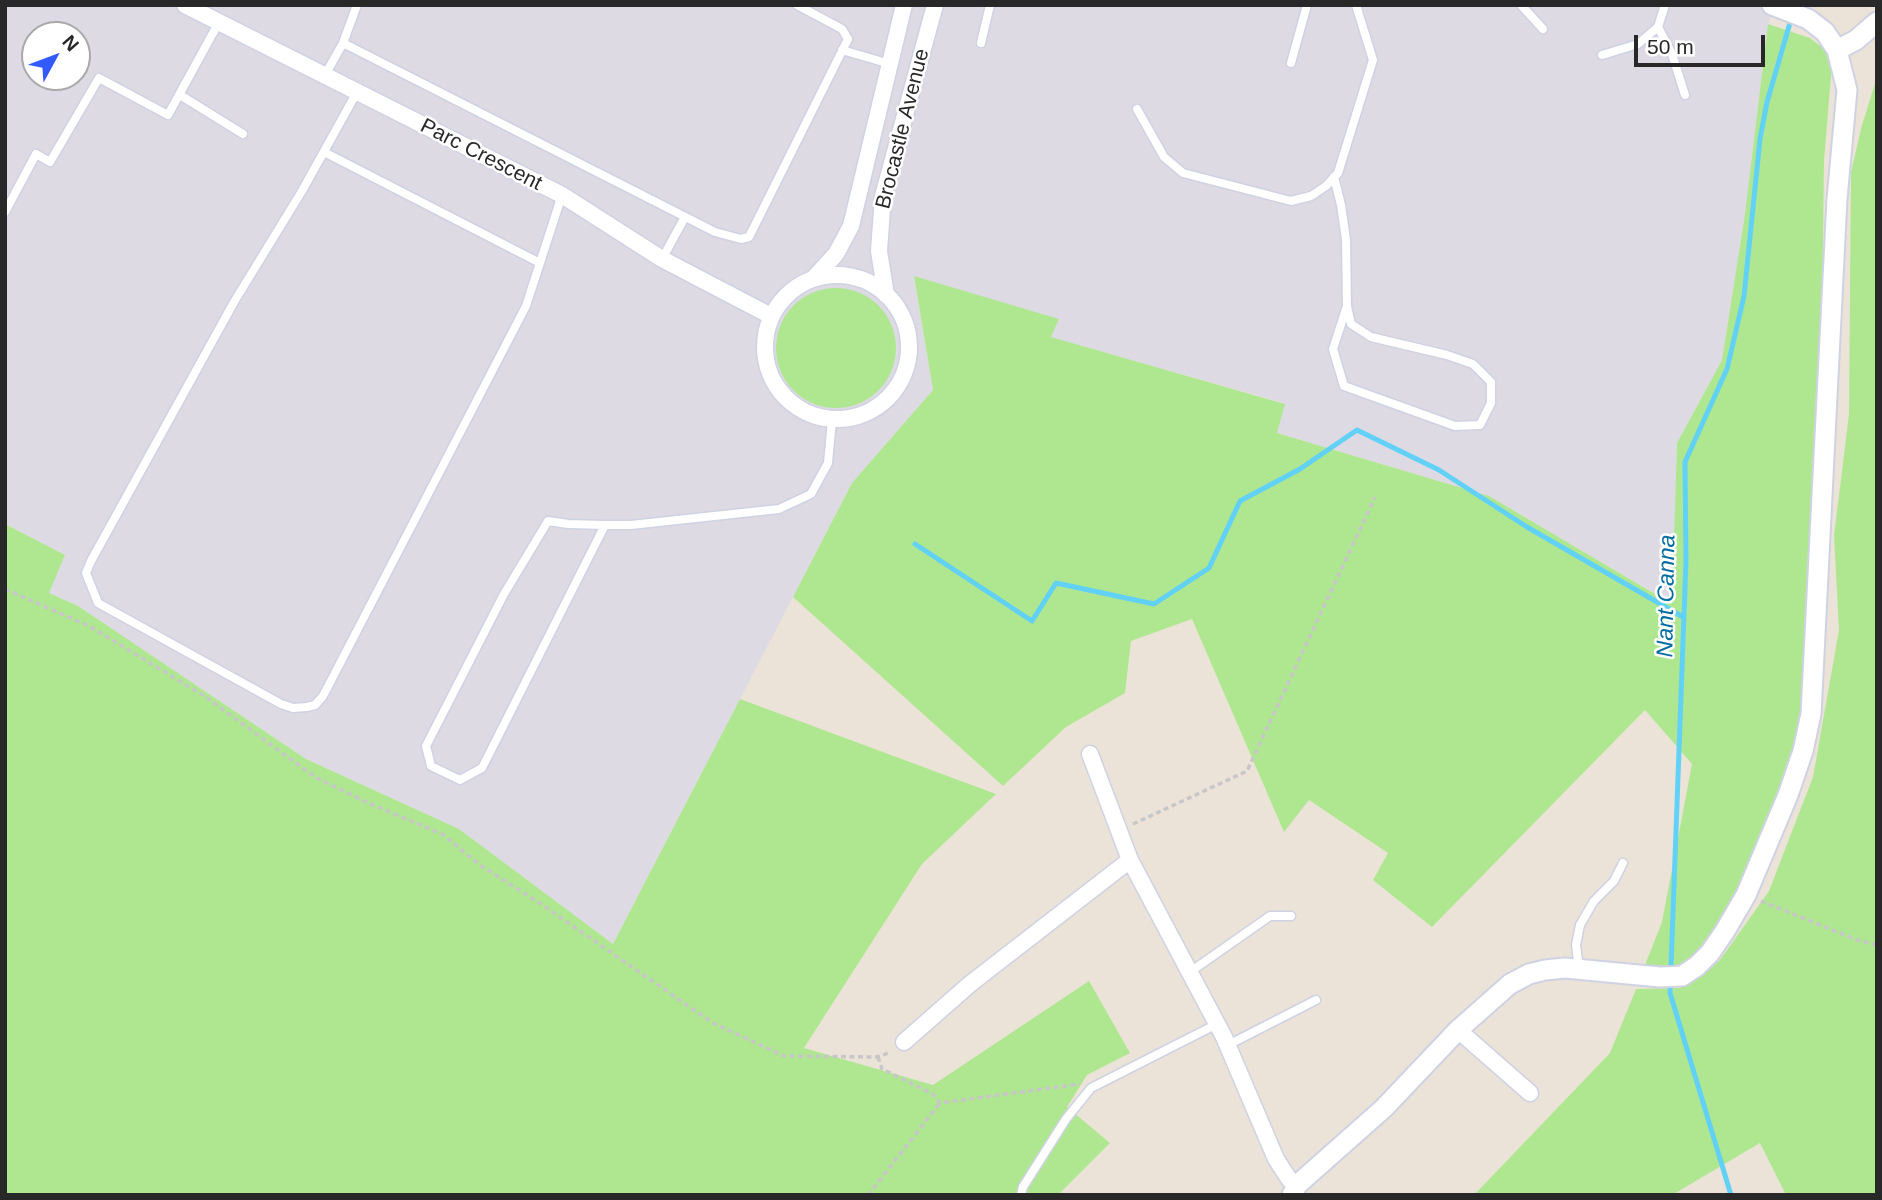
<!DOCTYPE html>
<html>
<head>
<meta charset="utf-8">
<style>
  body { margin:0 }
  #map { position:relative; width:1882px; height:1200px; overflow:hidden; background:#ece3d8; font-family:Arial,sans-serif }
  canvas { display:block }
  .frame { position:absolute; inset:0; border:7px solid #282828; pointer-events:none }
  .north { position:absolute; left:21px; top:21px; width:70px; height:70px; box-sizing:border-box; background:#fff; border:2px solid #a9a9a9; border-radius:50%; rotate:49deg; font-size:19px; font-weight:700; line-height:28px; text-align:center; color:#282828 }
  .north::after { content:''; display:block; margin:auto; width:24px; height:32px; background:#335aff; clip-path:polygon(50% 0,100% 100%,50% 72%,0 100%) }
  .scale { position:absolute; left:1634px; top:35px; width:131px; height:32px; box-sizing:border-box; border:4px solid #282828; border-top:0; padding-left:9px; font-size:21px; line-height:24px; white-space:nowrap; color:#282828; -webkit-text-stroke:5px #fff; paint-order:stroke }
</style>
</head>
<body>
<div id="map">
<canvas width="1882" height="1200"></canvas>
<div class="frame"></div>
<div class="north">N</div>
<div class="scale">50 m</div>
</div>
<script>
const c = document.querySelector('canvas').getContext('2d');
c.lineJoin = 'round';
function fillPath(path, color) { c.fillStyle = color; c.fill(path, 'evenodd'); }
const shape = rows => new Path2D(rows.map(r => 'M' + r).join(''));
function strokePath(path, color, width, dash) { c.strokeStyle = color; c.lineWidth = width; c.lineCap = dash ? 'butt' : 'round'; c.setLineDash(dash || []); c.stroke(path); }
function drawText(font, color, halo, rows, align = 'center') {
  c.font = font + ' Arial,sans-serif'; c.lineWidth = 5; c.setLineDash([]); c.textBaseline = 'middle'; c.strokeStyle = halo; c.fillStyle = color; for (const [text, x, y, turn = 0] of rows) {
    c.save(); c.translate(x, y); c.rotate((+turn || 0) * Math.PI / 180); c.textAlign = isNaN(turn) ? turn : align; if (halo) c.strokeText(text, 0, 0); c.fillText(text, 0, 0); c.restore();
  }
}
fillPath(shape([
  [5,5,1774,5,1768,25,1745,214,1722,360,1677,443,1673,604,1489,496,1277,433,1284,403,1050,337,1059,320,914,277,933,390,852,483,613,944,459,829,306,759,78,606,48,593,65,555,5,524],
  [35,35,77,35,77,77,35,77]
]), '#dddae4');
fillPath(shape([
  [1768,24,1810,38,1824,49,1832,64,1824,160,1822,330,1803,702,1792,753,1771,812,1718,932,1697,956,1680,966,1645,965,1662,922,1692,764,1645,710,1432,927,1373,880,1388,853,1309,800,1284,832,1192,619,1131,641,1125,693,1066,727,1003,786,793,597,852,483,933,390,914,276,1059,319,1051,337,1285,404,1277,433,1489,496,1672,604,1677,443,1722,360,1745,214],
  [1877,77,1877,1195,1786,1195,1760,1143,1672,1195,1474,1195,1610,1053,1636,989,1680,988,1708,971,1720,960,1769,891,1813,777,1839,630,1834,536,1849,414,1851,172,1862,125],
  '776 348a60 60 0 1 1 120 0a60 60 0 1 1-120 0Z',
  [5,524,65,555,49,593,78,606,306,759,459,829,613,944,740,699,996,794,922,864,804,1048,933,1085,1089,981,1130,1053,1087,1075,1067,1107,1110,1143,1058,1195,5,1195]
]), '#afe790');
strokePath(shape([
  [915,544,1032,621,1056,583,1154,604,1209,568,1240,501,1300,469,1357,430,1439,470,1527,527,1683,617],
  [1731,1195,1670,993,1686,561,1685,462,1727,369,1744,296,1760,139,1767,102,1792,16]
]), '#62d1f7', 5);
const service = shape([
  [1521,5,1543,29],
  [1658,27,1672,54,1685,95],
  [343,43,715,232,741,239,749,237,848,39,842,29,797,5],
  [981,43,990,5],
  [842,50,890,64],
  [1602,55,1638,44,1658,27,1665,5],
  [1291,63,1307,5],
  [325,75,343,43,357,5],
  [357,92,302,191,234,302,91,561,86,573,98,603,281,704,293,708,307,707,315,705,323,696,526,306,562,195],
  [180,95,243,134],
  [1137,109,1164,157,1183,173,1291,201,1311,196,1326,186,1338,173,1373,60,1356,5],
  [324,152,540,263],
  [1334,177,1341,205,1346,240,1347,306,1351,324,1371,337,1447,355,1473,364,1491,382,1491,403,1480,425,1455,426,1344,386,1333,349,1347,306],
  [5,212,36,154,50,162,99,78,168,115,219,22],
  [662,259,685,217],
  [605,525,482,768,460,780,431,766,426,746,504,594,548,521,568,524,605,525,631,525,779,509,811,494,828,463,832,420],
  [1579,970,1576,945,1580,925,1594,901,1614,881,1623,863],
  [1190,972,1270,916,1291,916],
  [1228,1045,1316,1000],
  [1021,1195,1023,1187,1066,1119,1091,1088,1217,1024]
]);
const minor = shape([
  [185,5,562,195,662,259,771,316],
  '765 347a72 72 0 1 1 144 0a72 72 0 1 1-144 0Z',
  [814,278,836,254,851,226,904,5],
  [886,295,879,251,883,196,935,5],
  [1090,754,1130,860,1224,1037,1276,1159,1289,1179,1297,1185],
  [1458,1030,1530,1093],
  [904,1042,970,984,1130,860]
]);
const tertiary = shape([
  [1837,50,1856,40,1877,22],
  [1292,1195,1297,1185,1384,1108,1458,1030,1510,984,1529,974,1545,970,1565,968,1660,977,1682,976,1697,966,1710,953,1725,931,1746,895,1788,795,1803,751,1811,714,1837,199,1847,90,1837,50,1825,32,1808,19,1772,5]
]);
strokePath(service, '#ced2e3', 11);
strokePath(minor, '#ced2e3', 19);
strokePath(tertiary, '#ced2e3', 23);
strokePath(shape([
  [5,589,89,626,206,697,315,777,366,802,442,834,480,865,538,902,713,1023,784,1056,877,1057,891,1052],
  [1133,824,1247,771,1375,497],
  [1761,901,1857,940,1877,945],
  [878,1057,882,1069,933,1094,940,1103,1080,1084],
  [868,1195,940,1103]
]), '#c7c7c7', 3.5, [5, 3.5]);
strokePath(service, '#fff', 8);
strokePath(minor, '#fff', 16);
strokePath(tertiary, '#fff', 19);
drawText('21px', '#282828', '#fff', [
  ["Brocastle Avenue",903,129,-76],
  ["Parc Crescent",481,155,27]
]);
drawText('italic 23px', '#036ca1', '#fff', [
  ["Nant Canna",1667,596,-89]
]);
</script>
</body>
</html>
